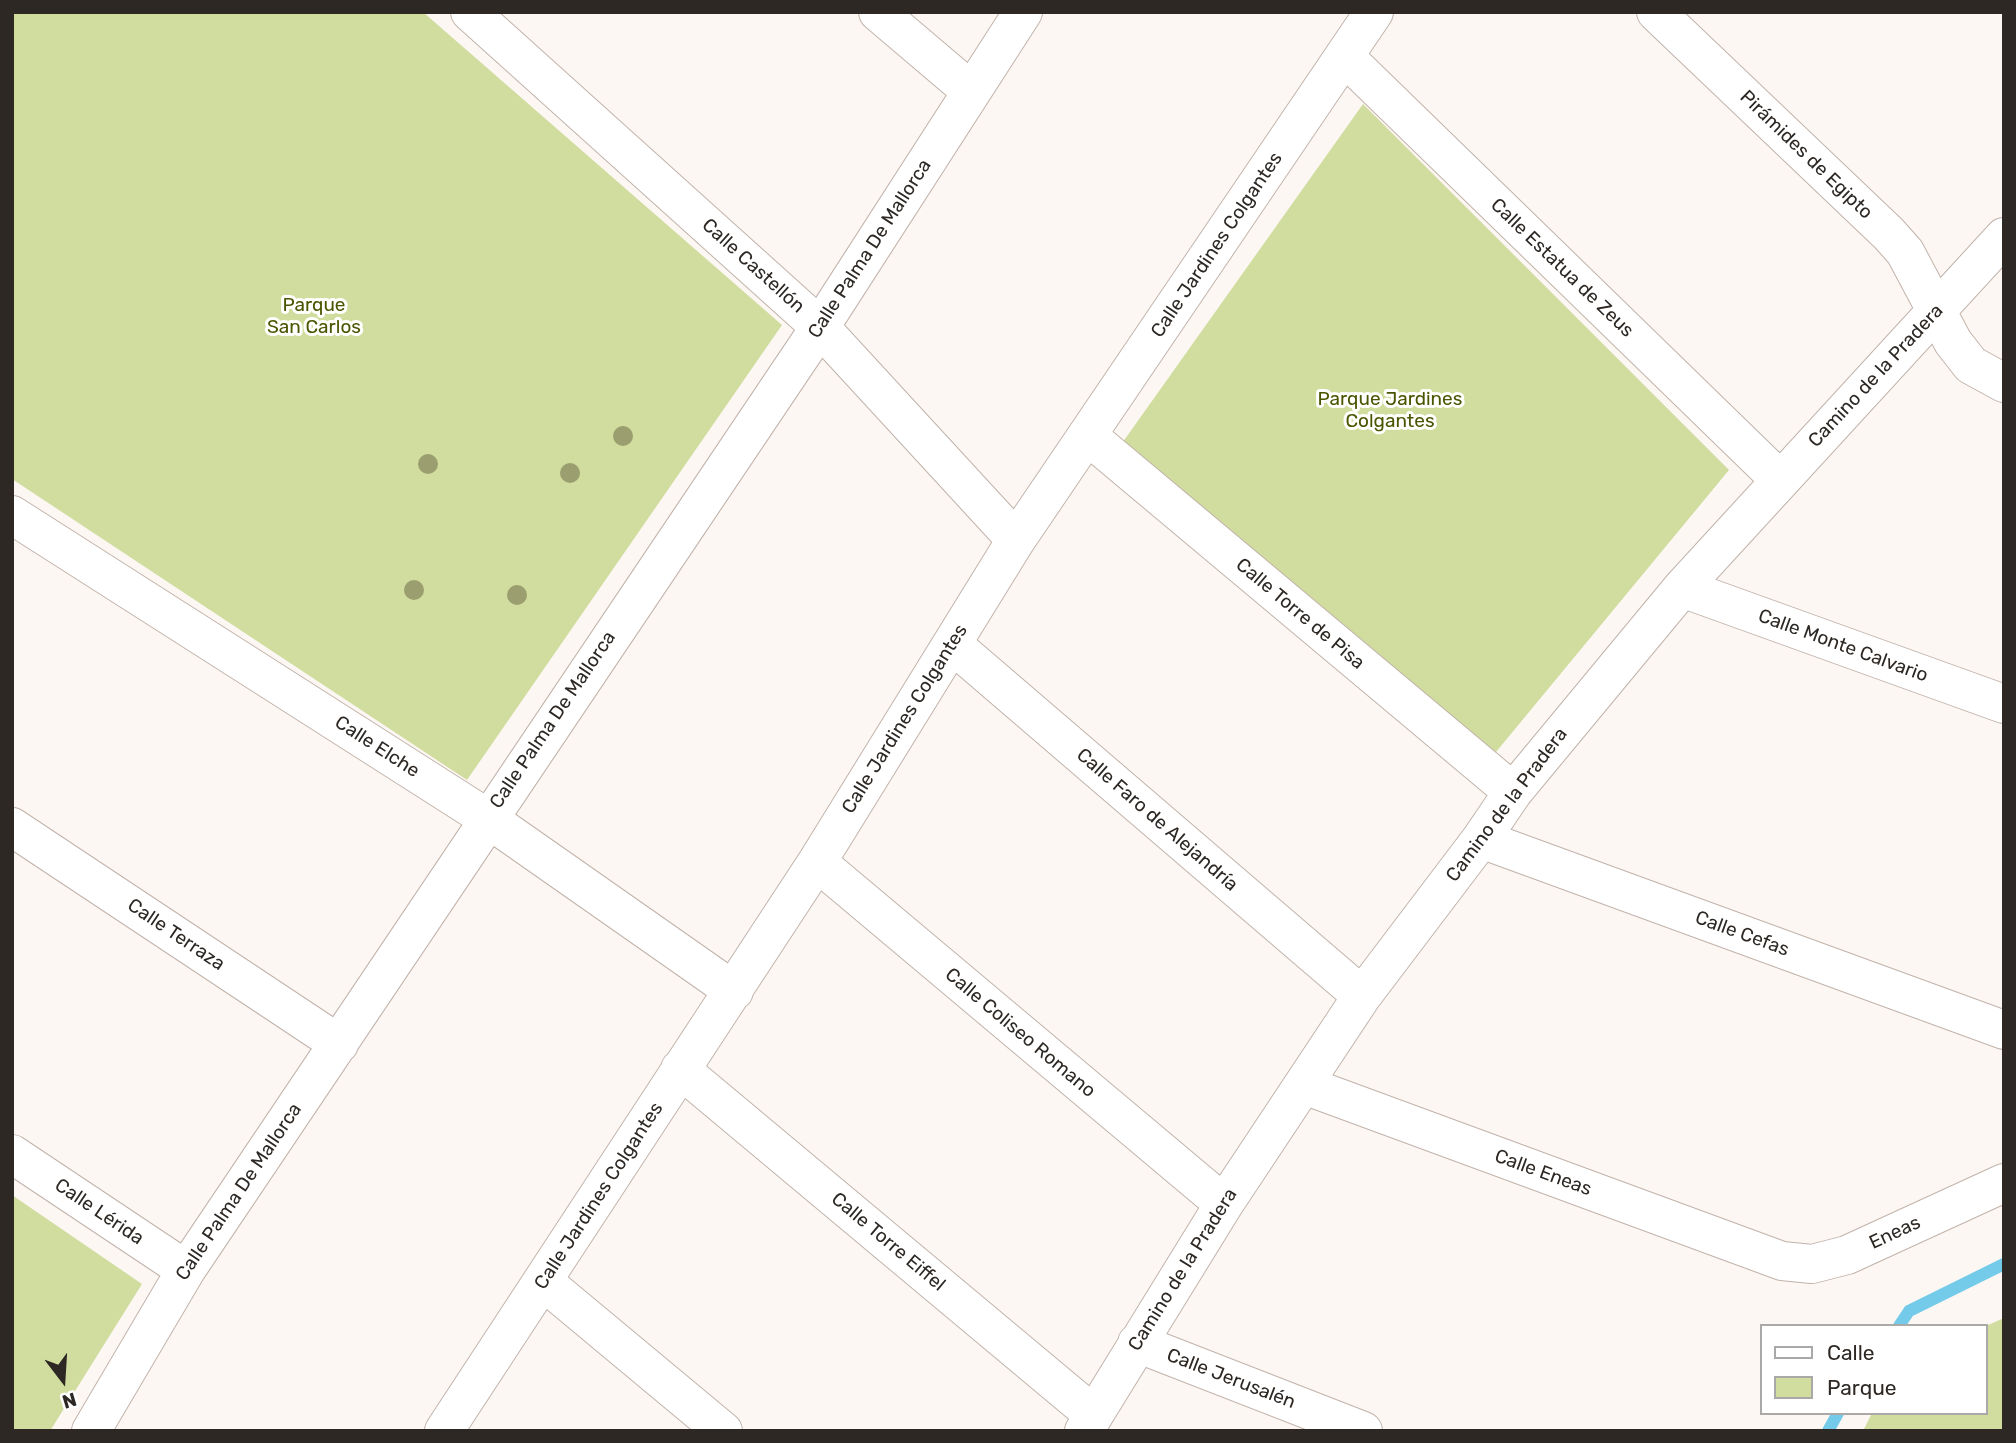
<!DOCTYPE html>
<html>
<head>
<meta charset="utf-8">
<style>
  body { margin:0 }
  #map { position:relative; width:2016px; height:1443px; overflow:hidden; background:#fdf7f4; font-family:Rubik,sans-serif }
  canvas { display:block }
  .frame { position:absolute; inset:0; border:14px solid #2d2824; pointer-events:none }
  .legend { position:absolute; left:1760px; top:1324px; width:228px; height:91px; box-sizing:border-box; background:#fff; border:2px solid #aba9a7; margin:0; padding:9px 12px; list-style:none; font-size:21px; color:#2d2824 }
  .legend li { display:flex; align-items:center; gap:14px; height:35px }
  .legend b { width:35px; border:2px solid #aba9a7 }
  .north { position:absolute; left:28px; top:1345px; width:70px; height:70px; -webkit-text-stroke:5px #fff; paint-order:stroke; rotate:163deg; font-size:19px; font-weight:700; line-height:28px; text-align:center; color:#2d2824 }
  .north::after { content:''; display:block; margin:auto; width:24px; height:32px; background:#2d2824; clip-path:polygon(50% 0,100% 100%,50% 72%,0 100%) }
</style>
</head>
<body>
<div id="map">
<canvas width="2016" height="1443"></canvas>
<div class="frame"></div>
<ul class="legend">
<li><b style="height:9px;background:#fff"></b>Calle</li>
<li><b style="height:19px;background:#d0dd9f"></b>Parque</li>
</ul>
<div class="north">N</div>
</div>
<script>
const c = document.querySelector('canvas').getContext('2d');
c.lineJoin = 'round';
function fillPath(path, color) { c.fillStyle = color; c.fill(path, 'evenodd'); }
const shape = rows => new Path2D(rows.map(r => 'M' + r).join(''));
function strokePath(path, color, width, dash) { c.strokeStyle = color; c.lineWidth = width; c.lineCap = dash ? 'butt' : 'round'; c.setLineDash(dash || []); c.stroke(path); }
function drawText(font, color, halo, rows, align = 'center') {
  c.font = font + ' Rubik,sans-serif'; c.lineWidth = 6; c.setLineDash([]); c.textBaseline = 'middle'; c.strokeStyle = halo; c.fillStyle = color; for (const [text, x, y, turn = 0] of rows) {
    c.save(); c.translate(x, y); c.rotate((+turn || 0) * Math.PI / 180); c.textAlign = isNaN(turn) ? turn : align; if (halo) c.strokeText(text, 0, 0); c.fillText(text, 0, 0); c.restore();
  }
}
fillPath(shape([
  [12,12,423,12,782,325,467,780,12,479],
  [1363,104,1729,470,1496,752,1120,446],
  [12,1195,142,1284,50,1431,12,1431],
  [2004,1318,2004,1431,1863,1431,1872,1413,1986,1413,1986,1326]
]), '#d0dd9f');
strokePath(shape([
  [1899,1326,1909,1311,2004,1264],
  [1828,1431,1838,1413]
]), '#73cbe9', 12);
const minor = shape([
  [470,12,820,327,1016,540],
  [878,12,971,91],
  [1656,12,1889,234,1905,252,1953,342,1971,365,2004,383],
  [1344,56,1780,480],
  [1088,436,1513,792],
  [12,515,487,818,734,991],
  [1682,588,2004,704],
  [952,644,1362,996],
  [12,827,339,1044],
  [1481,839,2004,1030],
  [817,862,1224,1204],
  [680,1069,1094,1415],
  [1304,1085,1782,1261,1812,1264,1847,1255,2004,1183],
  [12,1154,186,1270],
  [544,1282,723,1431],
  [1137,1343,1363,1431],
  [91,1431,186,1270,820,327,1023,12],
  [444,1431,817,862,1016,540,1374,12],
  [1084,1431,1224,1204,1362,996,1481,839,1513,792,1682,588,2004,237]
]);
strokePath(minor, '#c1b3aa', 40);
strokePath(minor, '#fff', 38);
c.fillStyle = '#9b9e6e';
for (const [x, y] of [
  [623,436],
  [428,464],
  [570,473],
  [414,590],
  [517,595]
]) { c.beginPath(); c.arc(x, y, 10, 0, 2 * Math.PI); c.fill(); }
drawText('19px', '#2d2824', '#fff', [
  ["Pirámides de Egipto",1806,155,44],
  ["Calle Jardines Colgantes",1217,245,-56],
  ["Calle Palma De Mallorca",870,249,-57],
  ["Calle Castellón",753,266,42],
  ["Calle Estatua de Zeus",1562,268,44],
  ["Camino de la Pradera",1876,376,-47],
  ["Calle Torre de Pisa",1300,614,40],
  ["Calle Monte Calvario",1843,646,20],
  ["Calle Jardines Colgantes",905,719,-58],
  ["Calle Palma De Mallorca",553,720,-56],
  ["Calle Elche",377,747,33],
  ["Camino de la Pradera",1507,805,-53],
  ["Calle Faro de Alejandría",1157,820,41],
  ["Calle Cefas",1742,934,20],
  ["Calle Terraza",176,935,34],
  ["Calle Coliseo Romano",1020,1033,40],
  ["Calle Eneas",1543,1173,20],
  ["Calle Palma De Mallorca",239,1192,-56],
  ["Calle Jardines Colgantes",599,1196,-57],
  ["Calle Lérida",99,1212,34],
  ["Eneas",1895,1233,-25],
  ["Calle Torre Eiffel",888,1242,40],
  ["Camino de la Pradera",1183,1270,-58],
  ["Calle Jerusalén",1231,1379,21]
]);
drawText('19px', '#4b5500', '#fff', [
  ["Parque",314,306],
  ["San Carlos",314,328],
  ["Parque Jardines",1390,400],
  ["Colgantes",1390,422]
]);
</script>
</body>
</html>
